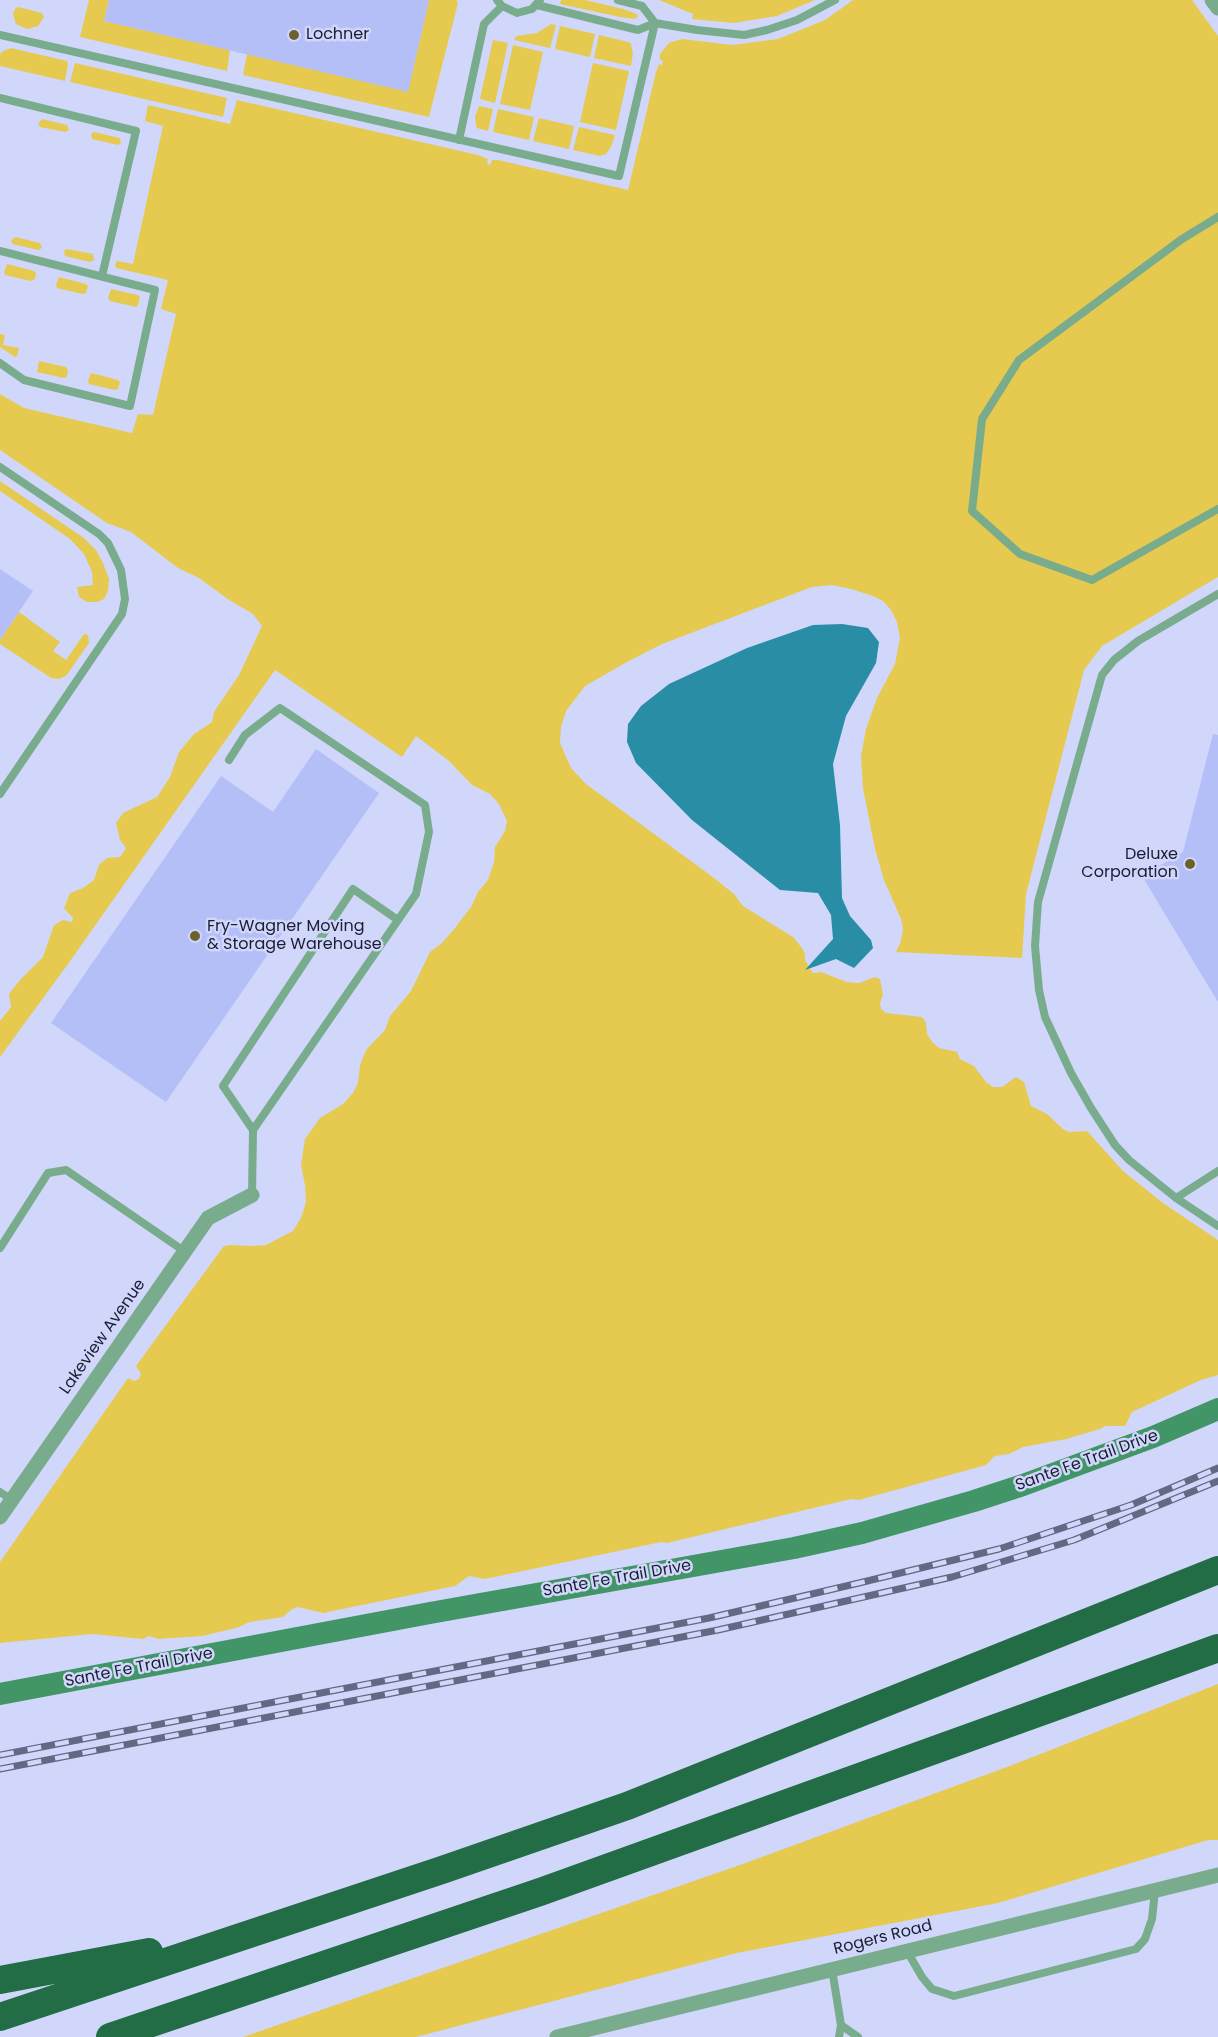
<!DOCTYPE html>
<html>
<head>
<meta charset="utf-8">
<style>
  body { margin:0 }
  canvas { display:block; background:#d0d7fa }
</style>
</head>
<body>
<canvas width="1218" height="2037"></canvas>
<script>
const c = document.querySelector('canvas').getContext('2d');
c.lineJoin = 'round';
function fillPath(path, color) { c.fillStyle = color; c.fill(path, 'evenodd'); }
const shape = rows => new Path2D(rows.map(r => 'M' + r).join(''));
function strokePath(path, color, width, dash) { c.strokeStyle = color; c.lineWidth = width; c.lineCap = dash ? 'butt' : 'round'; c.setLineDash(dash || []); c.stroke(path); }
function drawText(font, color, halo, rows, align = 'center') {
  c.font = font + ' Poppins,sans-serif'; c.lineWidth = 5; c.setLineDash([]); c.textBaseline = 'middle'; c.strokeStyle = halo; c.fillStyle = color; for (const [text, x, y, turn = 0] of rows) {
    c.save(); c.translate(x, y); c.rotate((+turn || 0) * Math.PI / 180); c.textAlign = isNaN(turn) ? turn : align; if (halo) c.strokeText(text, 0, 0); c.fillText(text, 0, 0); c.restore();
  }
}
fillPath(shape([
  [89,0,109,0,104,21,230,50,227,71,80,37],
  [429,0,456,0,458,3,429,117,243,75,247,54,408,91],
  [561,0,585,0,623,9,637,14,638,16,635,19,620,17,560,4],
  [659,0,815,0,777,16,734,23,692,19,693,14],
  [853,0,1192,0,1218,36,1218,577,1102,646,1084,670,1026,894,1022,958,896,952,901,941,903,928,901,919,884,880,875,849,863,788,861,756,866,729,877,698,895,664,900,638,897,622,891,610,883,601,873,596,851,589,832,585,812,587,662,644,627,662,585,686,566,711,561,727,560,743,571,768,586,784,714,878,734,894,743,906,793,937,802,948,805,954,805,960,813,973,821,972,847,982,859,983,875,977,880,979,883,995,880,1003,881,1009,886,1013,922,1017,926,1023,927,1034,933,1043,939,1048,957,1052,960,1059,974,1066,986,1082,993,1087,1002,1087,1016,1077,1024,1082,1031,1106,1047,1114,1063,1129,1069,1132,1087,1131,1123,1171,1163,1203,1218,1240,1218,1375,1201,1380,1132,1412,1125,1426,1105,1426,1100,1429,1066,1439,1023,1447,1009,1454,995,1456,986,1465,859,1500,851,1499,667,1543,661,1542,485,1579,469,1576,455,1586,323,1613,298,1607,292,1609,283,1617,250,1622,236,1628,202,1636,158,1639,149,1636,143,1639,92,1634,0,1643,0,1562,128,1378,134,1381,139,1379,141,1374,136,1366,221,1250,224,1246,232,1245,250,1246,266,1245,293,1231,301,1218,306,1202,305,1185,301,1165,305,1139,320,1118,343,1104,353,1093,358,1083,360,1065,366,1050,385,1030,390,1016,411,991,430,952,442,943,455,928,471,907,478,892,488,880,494,862,495,847,505,831,507,821,499,804,490,794,472,785,449,761,416,736,402,757,275,670,68,964,0,1057,0,1021,11,1007,9,994,20,980,43,957,54,925,63,920,72,922,73,918,64,908,70,893,83,888,94,880,99,865,107,858,120,857,126,848,120,840,116,823,123,813,157,797,170,777,179,752,194,734,212,722,214,712,239,675,262,626,253,614,229,600,199,578,178,568,131,532,107,523,0,450,0,394,24,408,132,433,138,414,153,415,176,314,161,309,168,280,116,268,115,265,117,261,133,264,163,126,145,121,148,105,230,124,237,100,478,155,488,159,487,164,490,165,492,160,498,160,628,190,656,72,659,64,662,65,663,61,660,60,660,54,669,43,682,39,732,45,778,39,825,20],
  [18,7,42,13,44,17,38,26,27,29,16,24,13,14,15,9],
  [551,24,556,25,550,48,514,40,516,36,537,33],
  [560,26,595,34,590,57,555,49],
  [599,35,628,42,631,44,633,53,631,66,594,58],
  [493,40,508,43,495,103,480,99],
  [513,45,543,52,530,110,500,104],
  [11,48,67,61,68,64,65,81,0,66,0,54,3,51],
  [75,63,227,98,223,117,70,82],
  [593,63,629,71,616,130,580,122],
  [479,106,493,109,488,131,477,128,476,125,475,117],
  [498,109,534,117,529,140,493,132],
  [539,118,574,126,569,149,533,141],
  [42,119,67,125,69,130,65,132,40,127,38,124],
  [579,127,615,135,611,147,606,154,600,156,573,150],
  [94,132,120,138,121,143,118,145,92,139,91,134],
  [15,237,40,243,42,248,38,250,13,244,11,241],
  [67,249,93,254,94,260,90,262,65,256,64,251],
  [7,264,34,271,36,273,35,279,31,281,5,275,4,272],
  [59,277,86,284,88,286,86,293,83,294,57,288,56,285],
  [111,289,138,295,140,297,138,305,136,307,110,301,108,298],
  [0,334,5,335,3,345,19,348,17,356,15,357,0,347],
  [39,361,66,367,68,370,67,377,64,378,37,372],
  [91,373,118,380,120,382,118,389,115,390,89,384,88,381],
  [0,481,84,538,96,550,103,563,109,579,108,591,104,599,97,602,87,602,79,597,77,587,93,585,92,572,84,554,70,539,0,491],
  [19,612,60,642,53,651,66,660,84,634,88,635,89,643,66,676,59,679,51,678,0,644,0,640],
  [1218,1684,1218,1840,1208,1840,998,1903,737,1953,416,2037,243,2037,740,1865,1015,1764]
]), '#e5ca4f');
fillPath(shape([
  [842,624,868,628,879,642,876,663,846,716,833,764,840,825,842,898,850,916,871,940,873,948,854,968,836,959,805,970,833,939,831,915,818,893,780,890,692,820,636,763,627,742,628,724,641,706,669,684,747,648,813,625]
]), '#298ea5');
fillPath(shape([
  [109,0,429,0,408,92,104,21],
  [0,569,33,591,0,640],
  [1213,734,1218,735,1218,1002,1142,876,1183,852],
  [316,749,379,793,166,1102,51,1023,221,776,273,812]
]), '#b4bef7');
strokePath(shape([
  [497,0,502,6,517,13,532,9,540,0],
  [537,5,638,30,655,23,642,6,618,0],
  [0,35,619,176,655,23,697,30,744,35,767,30,797,20,835,0],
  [0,98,136,131,102,276],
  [459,140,484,24,502,6],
  [1218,217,1182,239,1019,360,982,419,972,511,1020,554,1092,580,1218,509],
  [0,251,155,290,130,406,24,380,0,363],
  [0,467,99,534,108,543,121,570,125,599,122,614,0,794],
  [1218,594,1138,641,1114,660,1102,675,1038,902,1035,946,1039,990,1045,1017,1071,1073,1091,1108,1115,1145,1129,1160,1176,1198,1218,1226],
  [229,760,245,735,280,708,425,805,429,832,416,894,253,1130,252,1195],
  [253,1130,223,1086,353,889,398,920],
  [1176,1198,1218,1171],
  [0,1248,48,1173,66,1170,184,1251],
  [0,1492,12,1500],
  [907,1951,922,1977,932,1989,954,1996,1136,1949,1145,1939,1152,1919,1155,1891],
  [832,1969,841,2025,839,2037],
  [841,2025,858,2037]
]), '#79ac8d', 8);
strokePath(shape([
  [1212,0,1218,8],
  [0,1517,208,1218,252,1195],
  [557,2037,1218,1875]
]), '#79ac8d', 15);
strokePath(shape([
  [0,1694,430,1613,794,1548,862,1533,974,1501,1023,1485,1153,1437,1218,1409]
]), '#429567', 22);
strokePath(shape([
  [0,1980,149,1952],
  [0,2017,442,1870,627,1806,1218,1570],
  [110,2037,540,1892,1218,1648]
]), '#226c46', 28);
const rail = shape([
  [0,1755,709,1618,859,1583,999,1549,1131,1505,1218,1468],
  [0,1769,718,1630,952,1577,1074,1540,1218,1481]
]);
strokePath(rail, '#636883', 7);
strokePath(rail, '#d0d7fa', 4.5, [14]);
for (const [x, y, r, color] of [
  [294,35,6,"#6d622e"],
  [1190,864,6,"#6d622e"],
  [195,936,6,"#6d622e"]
]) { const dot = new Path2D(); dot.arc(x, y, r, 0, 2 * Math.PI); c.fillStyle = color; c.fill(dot); strokePath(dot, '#d0d7fa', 2); }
drawText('16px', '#1a1d33', '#d0d7fa', [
  ["Lochner",306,35],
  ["Deluxe",1178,855,"right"],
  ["Corporation",1178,873,"right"],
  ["Fry-Wagner Moving",207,927],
  ["& Storage Warehouse",207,945]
], 'left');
drawText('16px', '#1a1d33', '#d0d7fa', [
  ["Lakeview Avenue",103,1337,-55],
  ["Sante Fe Trail Drive",1087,1461,-20],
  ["Sante Fe Trail Drive",617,1579,-10],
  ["Sante Fe Trail Drive",139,1668,-11],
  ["Rogers Road",883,1938,-14]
]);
</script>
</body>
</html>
